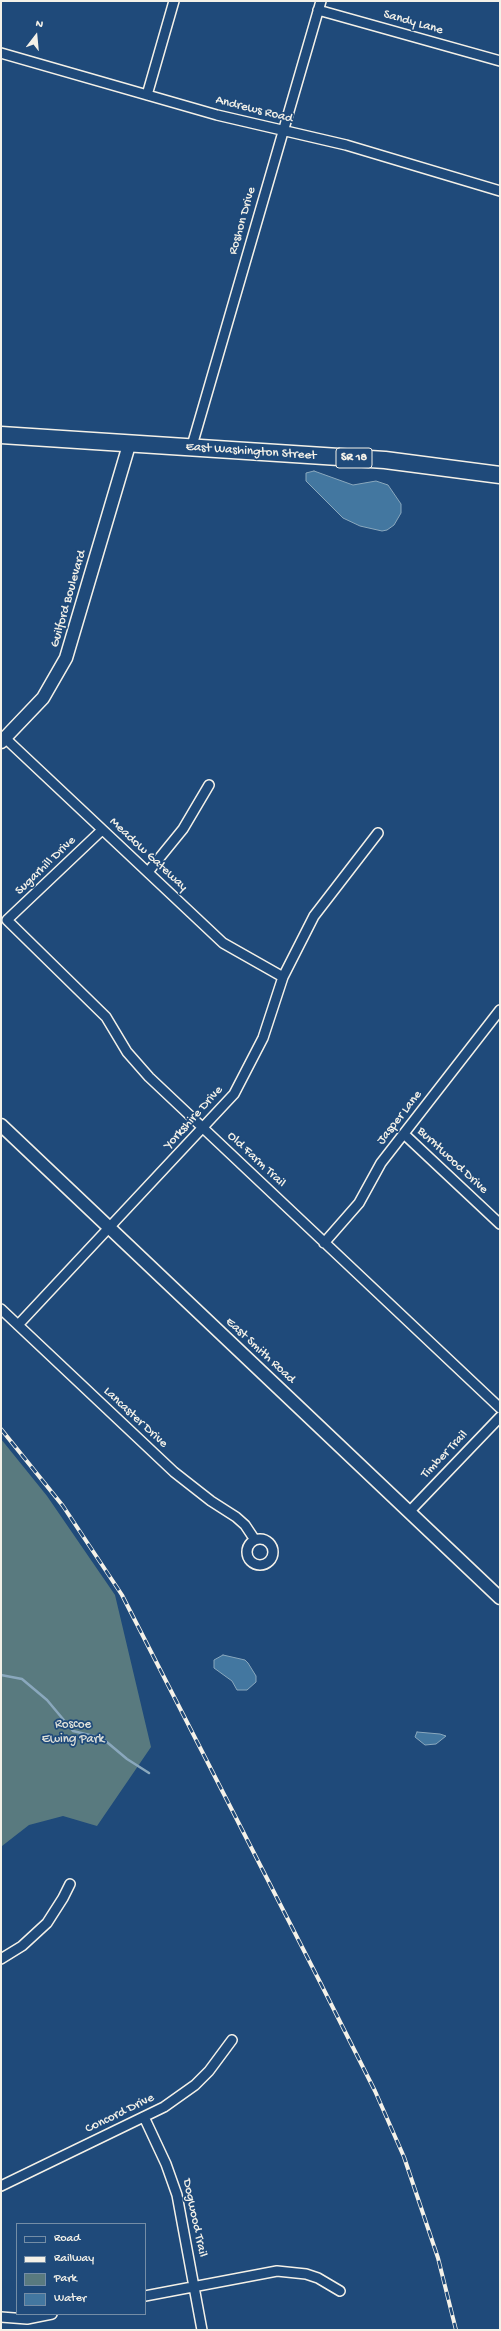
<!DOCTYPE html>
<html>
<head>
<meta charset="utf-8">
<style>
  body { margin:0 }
  #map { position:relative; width:501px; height:2331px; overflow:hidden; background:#1f4a7a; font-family:"Gochi Hand",sans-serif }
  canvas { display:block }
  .frame { position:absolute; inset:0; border:2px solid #f4f1e8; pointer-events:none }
  .legend { position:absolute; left:16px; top:2223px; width:130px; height:92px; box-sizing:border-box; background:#1f4a7a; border:1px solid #748da6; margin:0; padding:5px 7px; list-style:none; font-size:12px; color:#f4f1e8 }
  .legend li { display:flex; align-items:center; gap:8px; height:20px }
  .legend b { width:20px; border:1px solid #748da6 }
  .north { position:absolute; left:16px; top:16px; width:40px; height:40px; -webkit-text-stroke:3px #1f4a7a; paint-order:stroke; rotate:16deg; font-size:11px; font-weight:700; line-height:16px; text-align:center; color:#f4f1e8 }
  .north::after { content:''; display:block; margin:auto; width:14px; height:18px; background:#f4f1e8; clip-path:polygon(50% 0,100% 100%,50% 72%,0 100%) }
</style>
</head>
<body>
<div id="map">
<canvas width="501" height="2331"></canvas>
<div class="frame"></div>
<ul class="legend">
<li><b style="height:5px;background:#1f4a7a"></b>Road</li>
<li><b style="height:5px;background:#f4f1e8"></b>Railway</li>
<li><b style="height:11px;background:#597a7f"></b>Park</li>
<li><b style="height:11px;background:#4377a0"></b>Water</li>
</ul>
<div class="north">N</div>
</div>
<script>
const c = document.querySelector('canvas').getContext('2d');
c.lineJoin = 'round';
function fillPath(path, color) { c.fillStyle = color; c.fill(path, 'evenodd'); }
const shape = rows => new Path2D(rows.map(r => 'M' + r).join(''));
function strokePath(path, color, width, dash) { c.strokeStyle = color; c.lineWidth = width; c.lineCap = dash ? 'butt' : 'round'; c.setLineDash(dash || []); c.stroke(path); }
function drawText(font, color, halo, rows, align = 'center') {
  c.font = font + ' "Gochi Hand",sans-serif'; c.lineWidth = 3.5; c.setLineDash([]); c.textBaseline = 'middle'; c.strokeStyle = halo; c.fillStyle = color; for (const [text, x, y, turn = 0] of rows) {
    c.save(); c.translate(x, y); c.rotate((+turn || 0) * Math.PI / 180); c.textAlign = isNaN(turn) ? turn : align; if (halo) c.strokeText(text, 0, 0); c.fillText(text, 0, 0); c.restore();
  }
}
fillPath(shape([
  [1,1439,47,1496,115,1595,151,1747,97,1826,63,1816,29,1825,2,1846]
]), '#597a7f');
const water = shape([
  [314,471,353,485,376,481,388,485,401,504,401,513,394,525,387,530,382,531,360,526,343,518,306,481,306,473,314,471],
  [223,1655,245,1660,248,1663,256,1676,256,1682,247,1690,237,1690,232,1681,214,1668,214,1660,223,1655],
  [417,1732,440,1734,446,1736,436,1744,425,1745,415,1737,417,1732]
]);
fillPath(water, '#4377a0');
strokePath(water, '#8aa8bd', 1);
strokePath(shape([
  [1,1675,22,1679,47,1700,73,1731,102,1738,127,1759,149,1773]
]), '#8aa8bd', 2.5);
const street = shape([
  [318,10,500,61],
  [1,53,217,115,346,145,500,191],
  [147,95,174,1],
  [191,449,321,1],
  [5,738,223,943,283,977],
  [102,830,7,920,106,1017,127,1052,149,1077,500,1408],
  [148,872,183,829,209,785],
  [404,1134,500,1224],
  [324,1243,359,1203,381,1163,500,1010],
  [1,1309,174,1472,211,1501,236,1517,245,1525,255,1540],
  [18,1325,234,1094,263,1038,283,977,314,916,378,833],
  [410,1511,500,1417],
  '247 1552a13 13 0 1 1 26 0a13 13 0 1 1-26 0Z',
  [1,1959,22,1946,47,1923,63,1898,70,1884],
  [144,2117,166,2164,177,2195,202,2330],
  [1,2186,164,2107,195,2085,209,2071,232,2040],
  [145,2296,277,2271,306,2274,318,2278,340,2291],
  [1,2317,27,2319,52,2314]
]);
const secondary = shape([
  [1,742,43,698,66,658,129,445],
  [1,1125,500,1598]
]);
const highway = shape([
  [1,435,385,460,500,475]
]);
strokePath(street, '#f4f1e8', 12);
strokePath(secondary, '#f4f1e8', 15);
strokePath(highway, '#f4f1e8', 19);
strokePath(street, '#1f4a7a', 9);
strokePath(secondary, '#1f4a7a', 12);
strokePath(highway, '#1f4a7a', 16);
const rail = shape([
  [1,1429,63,1506,122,1595,321,1984,375,2091,404,2157,438,2258,456,2330]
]);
strokePath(rail, '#f4f1e8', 4);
strokePath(rail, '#1f4a7a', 2.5, [8]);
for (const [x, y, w] of [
  [354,458,36]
]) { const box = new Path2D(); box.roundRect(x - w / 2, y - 10, w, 20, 3); c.fillStyle = '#1f4a7a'; c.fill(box); strokePath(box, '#f4f1e8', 1); }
drawText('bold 12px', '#f4f1e8', null, [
  ["SR 18",354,458]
]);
drawText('13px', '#f4f1e8', '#1f4a7a', [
  ["Sandy Lane",413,23,16],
  ["Andrews Road",254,110,14],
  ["Roshon Drive",243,221,-74],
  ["East Washington Street",251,452,4],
  ["Guilford Boulevard",69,599,-74],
  ["Meadow Gateway",148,855,43],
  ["Sugarhill Drive",46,866,-44],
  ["Yorkshire Drive",194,1118,-48],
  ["Jasper Lane",400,1118,-52],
  ["Old Farm Trail",256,1160,43],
  ["Burntwood Drive",452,1161,43],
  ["East Smith Road",260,1351,43],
  ["Lancaster Drive",135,1418,43],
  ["Timber Trail",445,1455,-46],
  ["Concord Drive",120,2114,-26],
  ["Dogwood Trail",194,2218,78]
]);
drawText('13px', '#dddfd8', '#1f4a7a', [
  ["Roscoe",73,1725],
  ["Ewing Park",73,1740]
]);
</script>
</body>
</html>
